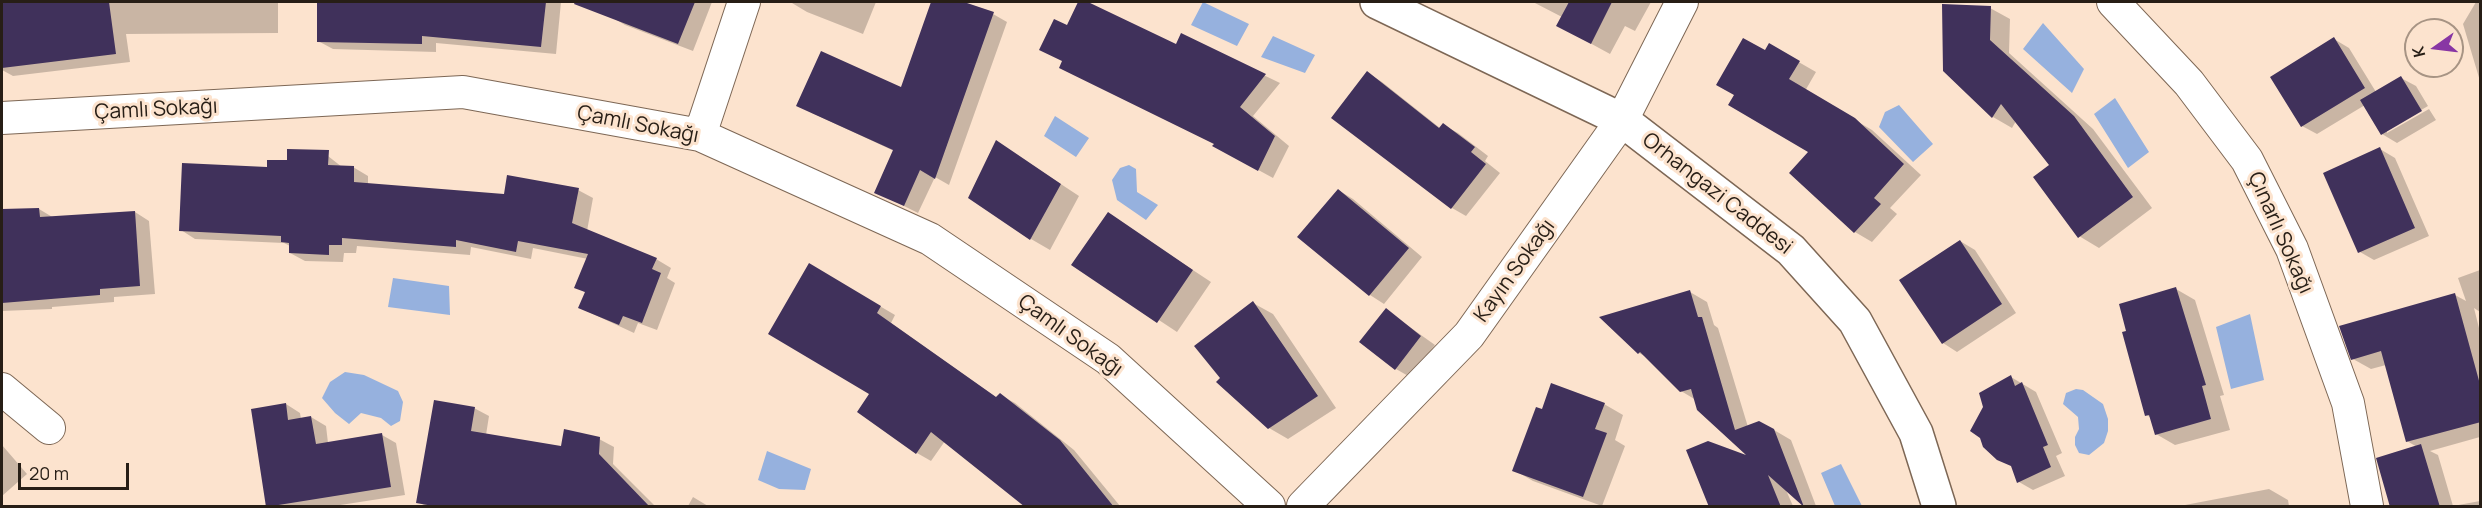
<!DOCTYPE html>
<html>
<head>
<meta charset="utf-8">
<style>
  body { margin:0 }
  #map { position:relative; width:2482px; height:508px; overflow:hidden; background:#fce3ce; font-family:Manrope,sans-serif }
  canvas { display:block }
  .frame { position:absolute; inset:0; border:3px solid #271e16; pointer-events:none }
  .north { position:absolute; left:2404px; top:18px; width:60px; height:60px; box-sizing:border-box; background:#fce3ce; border:2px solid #a79484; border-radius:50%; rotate:256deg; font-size:16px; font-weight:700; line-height:24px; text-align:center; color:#271e16 }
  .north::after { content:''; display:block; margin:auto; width:21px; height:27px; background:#8836a4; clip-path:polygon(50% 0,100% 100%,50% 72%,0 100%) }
  .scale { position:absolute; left:18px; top:463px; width:111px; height:27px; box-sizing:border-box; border:3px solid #271e16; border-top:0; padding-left:8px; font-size:18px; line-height:21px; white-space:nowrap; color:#271e16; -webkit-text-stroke:4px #fce3ce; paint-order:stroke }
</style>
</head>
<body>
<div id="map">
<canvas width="2482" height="508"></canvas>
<div class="frame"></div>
<div class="north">K</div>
<div class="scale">20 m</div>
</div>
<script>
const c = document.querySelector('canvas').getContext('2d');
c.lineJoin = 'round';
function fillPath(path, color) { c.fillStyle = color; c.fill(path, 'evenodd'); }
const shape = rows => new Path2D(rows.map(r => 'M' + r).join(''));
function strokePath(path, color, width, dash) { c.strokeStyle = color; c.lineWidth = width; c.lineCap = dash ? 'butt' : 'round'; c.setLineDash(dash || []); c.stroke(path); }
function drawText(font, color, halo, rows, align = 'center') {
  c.font = font + ' Manrope,sans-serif'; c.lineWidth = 6; c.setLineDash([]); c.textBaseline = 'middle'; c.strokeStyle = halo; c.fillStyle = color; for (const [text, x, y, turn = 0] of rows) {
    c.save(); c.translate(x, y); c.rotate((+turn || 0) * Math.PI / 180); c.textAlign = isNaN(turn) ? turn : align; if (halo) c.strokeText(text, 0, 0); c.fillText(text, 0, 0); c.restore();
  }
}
fillPath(shape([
  [1203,2,1249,24,1237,46,1191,25],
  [2043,23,2084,69,2072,93,2023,49],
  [1273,36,1315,55,1305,73,1261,57],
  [2115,98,2149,152,2128,168,2094,114],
  [1899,105,1933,144,1913,162,1879,127,1885,112],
  [1055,116,1089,138,1076,157,1044,136],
  [1129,165,1136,169,1137,192,1158,205,1146,220,1117,200,1112,180,1120,168],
  [393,278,449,286,450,315,388,307],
  [2250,314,2264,380,2231,389,2216,327],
  [345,372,364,375,398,391,403,402,400,421,391,426,381,418,361,413,349,424,335,413,322,398,330,382],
  [2076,389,2083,390,2103,404,2108,419,2108,431,2104,443,2089,455,2079,453,2075,445,2075,437,2079,429,2078,417,2063,404,2066,393],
  [767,451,811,469,805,490,779,489,758,480],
  [1841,464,1862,506,1835,506,1821,473]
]), '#96b1de');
fillPath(shape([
  [16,2,278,2,278,33,126,34,130,62,13,76,2,70,2,3],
  [319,2,561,2,556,54,436,43,436,52,333,49,318,41],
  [616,2,712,2,693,51,625,25,610,16],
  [793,2,876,2,863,34,807,12,792,3],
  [933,2,960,2,993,14,1007,22,949,185,935,177,918,213,876,192,894,151,812,113,902,89],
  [1080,2,1085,2,1176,46,1181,35,1280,83,1253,116,1289,146,1273,178,1229,154,1215,144,1061,68,1064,61,1068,27],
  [1533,2,1651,2,1635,31,1625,26,1610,54,1577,36,1562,17],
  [2476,2,2480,2,2480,81,2463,24],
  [1990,8,2010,19,2009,53,2093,129,2152,208,2099,248,2079,236,2051,166,2016,121,2012,128,1993,117,1945,70],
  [2334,39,2349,48,2376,92,2401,78,2416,86,2428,106,2387,130,2387,133,2429,109,2436,120,2397,143,2382,134,2365,105,2317,134,2302,126],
  [1769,45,1816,72,1805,91,1872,130,1921,175,1890,208,1897,214,1872,242,1855,232,1810,152,1765,52],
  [1368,73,1382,82,1440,128,1443,125,1458,133,1488,156,1485,161,1500,173,1466,216,1452,208,1333,117],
  [997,142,1079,196,1050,250,1031,239],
  [2380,149,2395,158,2429,236,2374,260,2360,252],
  [328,156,342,167,353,167,368,176,368,184,505,196,578,190,593,198,587,231,656,259,671,268,667,278,675,283,657,330,638,323,634,333,580,308,586,293,576,287,588,259,533,248,531,259,471,247,470,255,357,246,356,253,344,253,343,262,305,261,290,253,290,246,284,243,195,239,181,230,268,169,289,162],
  [1338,190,1353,199,1422,257,1384,304,1370,295,1299,237],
  [39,209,54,218,135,212,149,221,155,294,114,297,114,302,52,307,52,309,2,311,2,211],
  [1108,214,1211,282,1177,332,1074,264],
  [1960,241,1975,250,2016,313,1957,352,1943,343],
  [810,265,895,315,891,323,997,398,1000,395,1015,403,1074,450,1120,506,1027,506,945,441,931,461,917,453,871,394],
  [2480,270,2480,312,2474,308,2480,332,2480,437,2430,451,2438,455,2453,506,2480,501,2480,506,2392,506,2417,447,2407,441,2386,365,2371,369,2353,359,2455,295,2466,301,2458,278],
  [2176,289,2195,300,2224,395,2220,396,2230,430,2175,445,2156,434,2151,418,2147,415,2128,332],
  [1690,292,1707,302,1714,325,1718,328,1748,427,1774,430,1791,440,1816,506,1804,506,1786,490,1793,506,1710,506,1753,459,1696,400,1681,391,1650,359,1639,353,1601,318],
  [1253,303,1273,314,1336,408,1288,439,1269,428,1222,378],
  [1386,310,1435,345,1410,377,1396,369],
  [2011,377,2036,392,2062,453,2056,456,2065,476,2033,490,2019,482,2013,467,1998,458],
  [286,404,300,413,301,419,311,417,326,426,328,443,382,435,396,443,405,495,334,506,268,506],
  [1604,404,1623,415,1615,440,1625,446,1602,506,1533,481,1514,470,1543,411],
  [474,408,489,416,486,435,562,448,599,439,614,447,613,464,655,506,426,506,418,502],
  [2,445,27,474,2,496],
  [2269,489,2288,500,2289,506,2185,506,2185,505],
  [693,497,708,506,709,506,688,506]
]), '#0003');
fillPath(shape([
  [2,2,109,2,116,54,2,68],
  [317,2,546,2,541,47,422,36,422,44,317,42],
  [575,2,695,2,678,44,574,4],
  [931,2,964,2,994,12,935,179,920,170,904,206,874,193,893,150,796,106,821,51,901,87],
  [1078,2,1088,2,1176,44,1181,33,1266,74,1240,107,1275,136,1258,171,1212,146,1214,144,1059,68,1062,61,1039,50,1054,19,1067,25],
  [1569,2,1612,2,1591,44,1556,26],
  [1942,4,1991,6,1990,40,2074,116,2133,197,2078,238,2033,177,2049,165,2001,104,1992,118,1943,71],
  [2334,37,2365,88,2301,127,2270,77],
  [1743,38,1765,50,1769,43,1800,61,1789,79,1855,118,1904,164,1874,198,1881,204,1854,233,1789,173,1808,152,1728,105,1734,95,1716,85],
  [1367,71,1439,128,1443,123,1475,147,1471,152,1486,164,1451,209,1331,118],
  [2401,76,2422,111,2381,135,2360,100],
  [996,140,1061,184,1030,240,968,198],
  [2380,147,2415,228,2358,253,2323,173],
  [287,149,329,150,328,165,354,166,354,182,504,194,507,175,579,188,572,223,657,258,652,269,661,273,642,323,623,316,619,325,578,308,585,292,574,288,588,254,518,241,516,252,456,240,456,247,342,238,342,245,329,245,329,255,289,253,289,243,281,242,281,236,179,231,182,163,267,167,267,160,287,160],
  [1338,189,1409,248,1369,296,1297,237],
  [39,208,40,217,135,211,140,286,100,289,100,295,2,303,2,209],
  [1108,212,1193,270,1157,323,1071,265],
  [1960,240,2002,304,1942,344,1899,280],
  [809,263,881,306,877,313,996,397,1000,393,1060,440,1114,507,1025,507,931,432,916,454,857,412,869,394,768,334],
  [2176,287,2206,385,2202,386,2211,419,2155,435,2149,415,2145,416,2122,332,2126,331,2119,304],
  [1690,290,1698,317,1702,317,1735,430,1759,421,1774,429,1804,507,1768,475,1781,507,1709,507,1686,450,1708,441,1746,455,1697,410,1691,389,1680,392,1640,352,1638,354,1599,317],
  [2455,293,2481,388,2481,422,2406,442,2381,351,2351,360,2339,326],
  [1253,301,1318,396,1268,429,1216,382,1220,378,1194,346],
  [1386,308,1421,336,1395,370,1359,342],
  [2011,375,2015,386,2022,382,2048,445,2043,447,2051,467,2017,483,2011,466,1997,460,1983,447,1980,438,1970,431,1983,407,1979,393],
  [1551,383,1605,403,1595,429,1607,433,1583,497,1512,471,1536,407,1542,409],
  [434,400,475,407,471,431,561,446,564,429,600,437,599,454,650,507,439,507,416,503],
  [286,403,288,420,311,416,316,444,382,433,391,487,266,507,251,409],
  [2421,444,2440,507,2390,507,2376,458]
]), '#40315b');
const street = shape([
  [2113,2,2189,83,2247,160,2292,249,2348,403,2367,506],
  [2,118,463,92,700,135,930,239,1108,359,1269,506],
  [700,135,744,2],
  [2,389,49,428],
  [1303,506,1469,335,1622,120,1682,2]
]);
const secondary = shape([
  [1377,2,1622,120,1791,250,1855,321,1916,433,1939,506]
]);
strokePath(street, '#7d6755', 34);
strokePath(secondary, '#7d6755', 36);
strokePath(street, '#fff', 32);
strokePath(secondary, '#fff', 33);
drawText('21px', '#271e16', '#fce3ce', [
  ["Çamlı Sokağı",156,110,-3],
  ["Çamlı Sokağı",638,125,11],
  ["Orhangazi Caddesi",1717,194,38],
  ["Çınarlı Sokağı",2280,233,66],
  ["Kayın Sokağı",1515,271,-54],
  ["Çamlı Sokağı",1070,336,36]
]);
</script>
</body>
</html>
